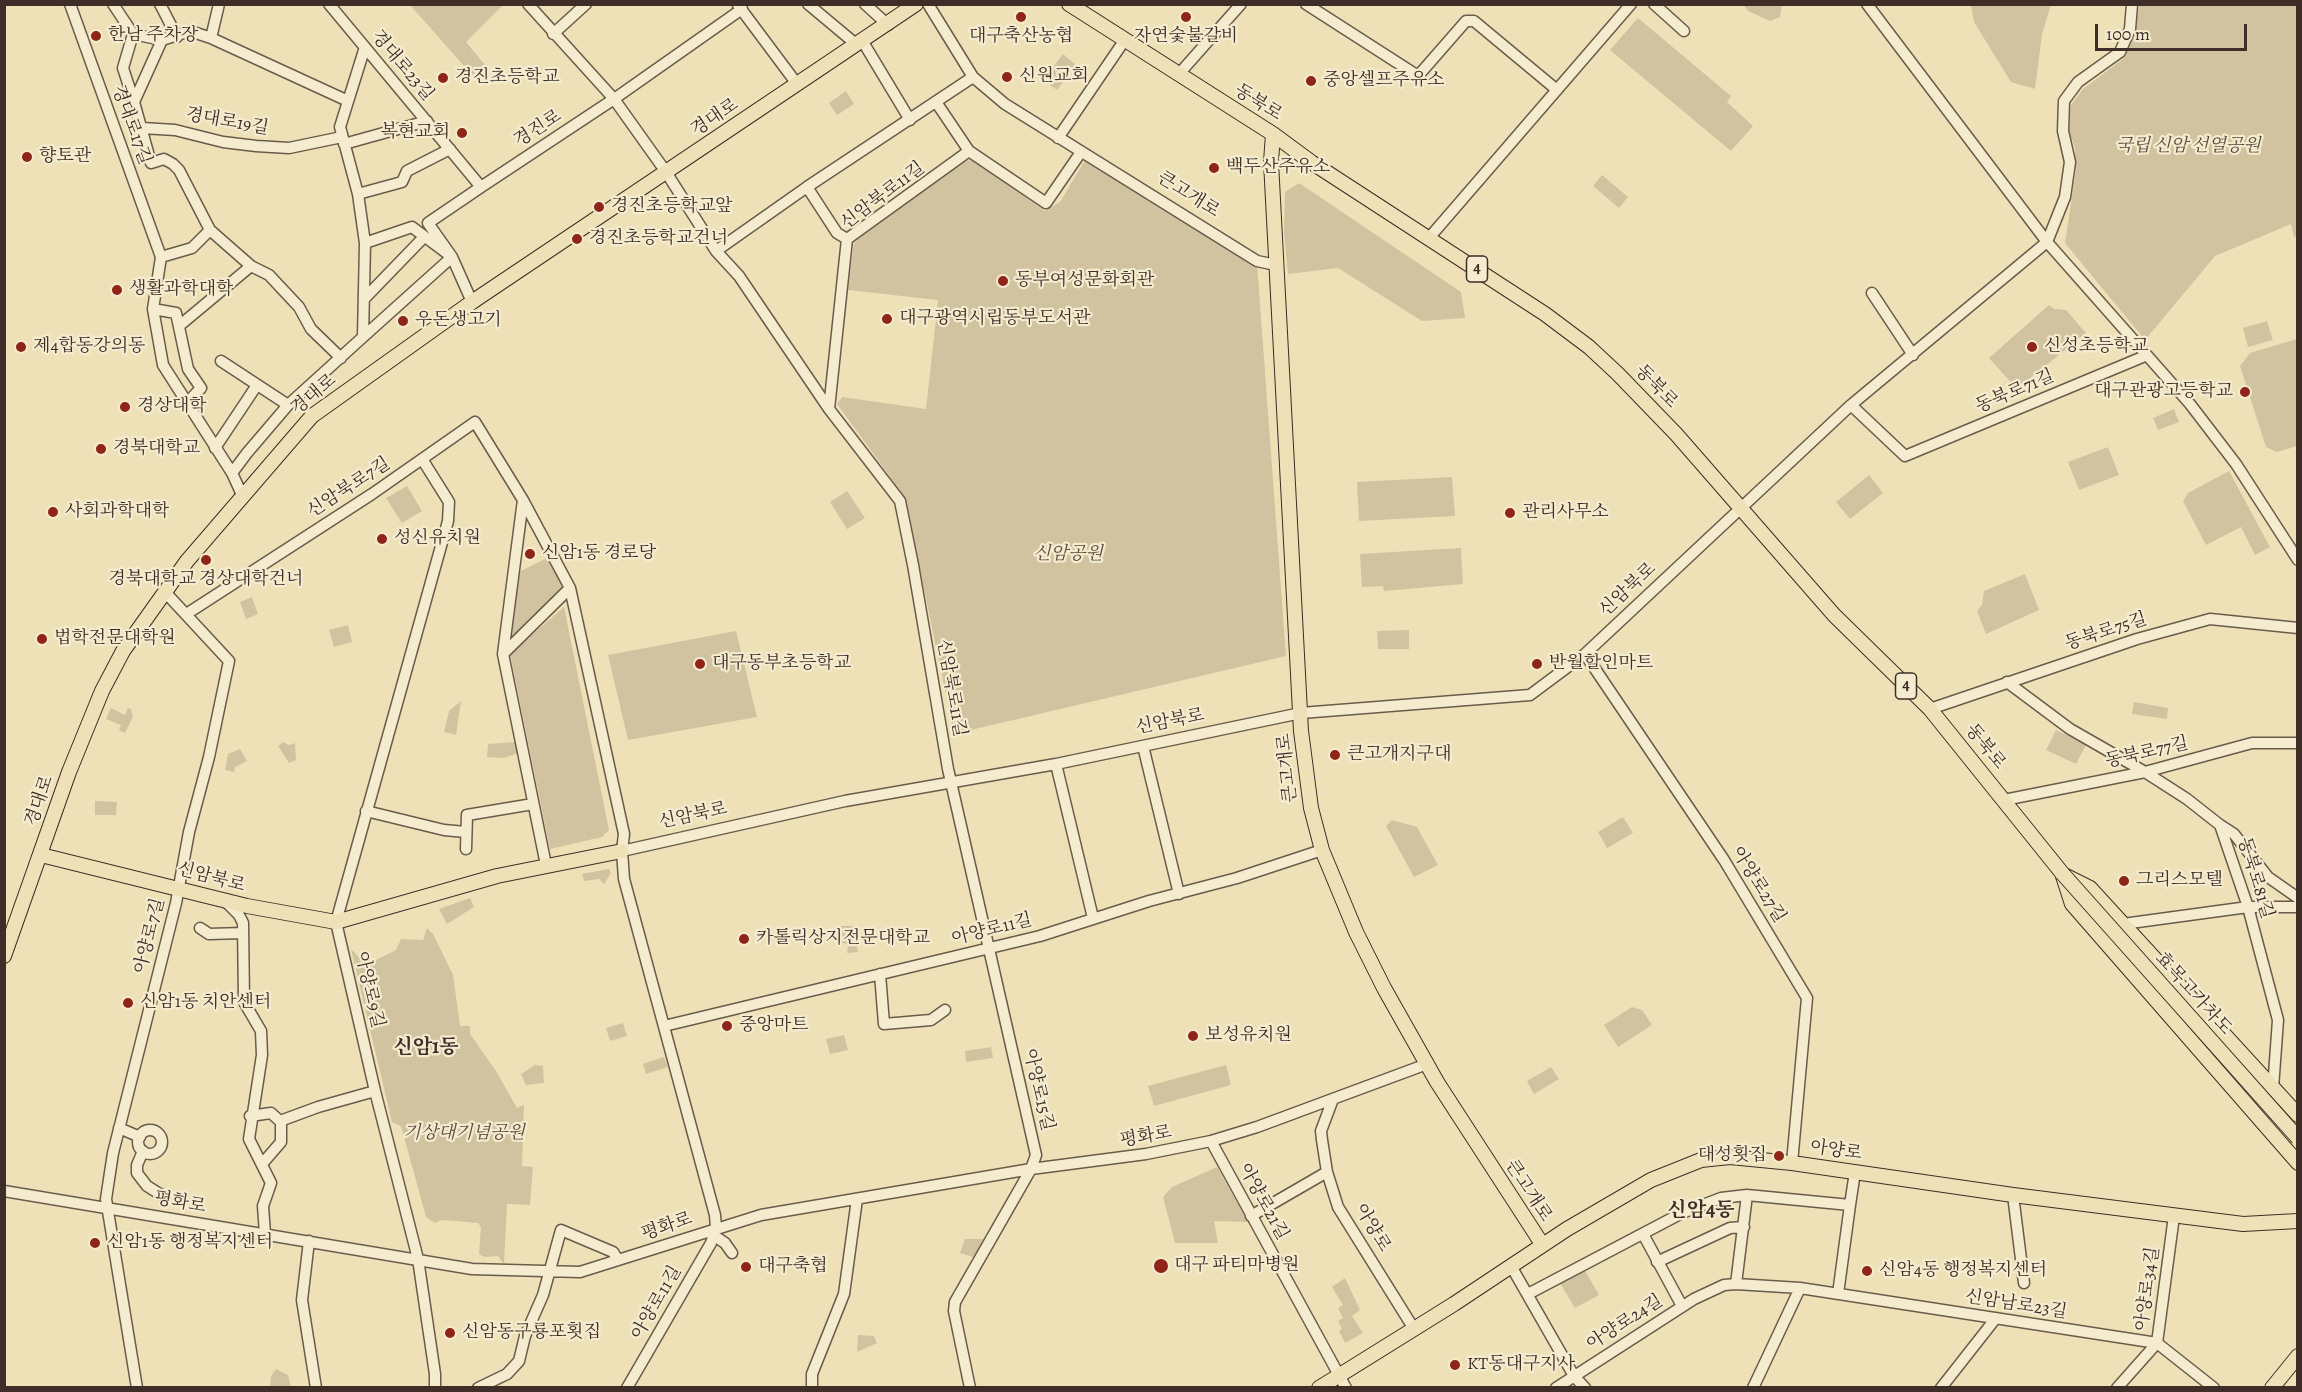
<!DOCTYPE html>
<html>
<head>
<meta charset="utf-8">
<style>
  body { margin:0 }
  #map { position:relative; width:2302px; height:1392px; overflow:hidden; background:#efe1b7; font-family:Alegreya,serif }
  canvas { display:block }
  .frame { position:absolute; inset:0; border:6px solid #3e2e27; pointer-events:none }
  .scale { position:absolute; left:2095px; top:24px; width:152px; height:27px; box-sizing:border-box; border:3px solid #3e2e27; border-top:0; padding-left:8px; font-size:18px; line-height:21px; white-space:nowrap; color:#3e2e27; -webkit-text-stroke:4px #f5ecd0; paint-order:stroke }
</style>
</head>
<body>
<div id="map">
<canvas width="2302" height="1392"></canvas>
<div class="frame"></div>
<div class="scale">100 m</div>
</div>
<script>
const c = document.querySelector('canvas').getContext('2d');
c.lineJoin = 'round';
function fillPath(path, color) { c.fillStyle = color; c.fill(path, 'evenodd'); }
const shape = rows => new Path2D(rows.map(r => 'M' + r).join(''));
function strokePath(path, color, width, dash) { c.strokeStyle = color; c.lineWidth = width; c.lineCap = dash ? 'butt' : 'round'; c.setLineDash(dash || []); c.stroke(path); }
function drawText(font, color, halo, rows, align = 'center') {
  c.font = font + ' Alegreya,"Noto Serif KR",serif'; c.lineWidth = 4.5; c.setLineDash([]); c.textBaseline = 'middle'; c.strokeStyle = halo; c.fillStyle = color; for (const [text, x, y, turn = 0] of rows) {
    c.save(); c.translate(x, y); c.rotate((+turn || 0) * Math.PI / 180); c.textAlign = isNaN(turn) ? turn : align; if (halo) c.strokeText(text, 0, 0); c.fillText(text, 0, 0); c.restore();
  }
}
fillPath(shape([
  [410,5,503,5,466,42,486,66,472,75],
  [1744,5,1782,5,1780,17,1770,21,1748,11],
  [1971,5,2051,5,2042,34,2035,89,2011,82,1974,22],
  [2139,5,2297,5,2297,236,2294,237,2291,224,2215,256,2145,340,2065,243,2076,170,2075,148,2068,128,2071,105,2083,89,2124,58,2135,33],
  [1638,18,1731,96,1727,102,1753,126,1731,151,1610,50],
  [1063,54,1076,65,1057,90,1043,80],
  [846,91,854,104,837,115,829,103],
  [972,160,1045,211,1060,202,1085,160,1158,200,1257,264,1286,656,954,734,905,497,837,404,842,397,926,409,938,300,848,290,854,241,964,161],
  [1602,175,1628,197,1619,208,1593,186],
  [1299,183,1461,292,1465,318,1422,321,1338,268,1288,274,1284,232,1285,192],
  [2049,305,2054,309,2066,310,2086,333,2017,389,1989,358],
  [2267,321,2273,340,2248,347,2243,328],
  [2297,339,2297,446,2277,452,2266,447,2240,366,2250,353],
  [2174,409,2179,422,2158,430,2153,418],
  [2108,447,2119,475,2079,490,2068,462],
  [2229,471,2270,547,2255,555,2241,527,2206,545,2183,501,2188,493],
  [1869,475,1883,493,1850,519,1836,502],
  [1452,477,1455,516,1359,521,1357,482],
  [407,486,422,511,402,523,386,498],
  [847,491,865,518,847,529,830,502],
  [1461,548,1463,584,1384,591,1383,586,1362,587,1360,554],
  [547,558,564,588,511,638,519,572],
  [2025,574,2039,610,1986,634,1977,611,1982,605,1984,591],
  [252,597,258,614,246,619,240,602],
  [564,607,609,830,602,837,550,849,510,654],
  [348,625,352,642,334,647,329,630],
  [1409,630,1409,649,1378,649,1377,631],
  [736,631,757,717,628,740,608,655],
  [461,701,456,735,444,732,449,711],
  [2134,702,2168,708,2167,719,2132,714],
  [111,708,125,715,128,708,131,709,133,717,125,733,119,730,121,725,106,719],
  [2056,730,2086,745,2076,764,2046,750],
  [283,742,289,745,295,743,296,760,289,763,278,746],
  [516,742,518,753,504,758,487,757,488,744],
  [240,749,247,761,235,767,234,772,225,770,228,754],
  [95,801,117,802,116,815,95,815],
  [1623,817,1633,833,1607,848,1598,832],
  [1392,820,1417,827,1438,865,1414,877,1386,826],
  [609,869,611,873,604,884,599,879,584,881,582,874],
  [470,898,474,907,447,924,439,909],
  [840,926,853,926,858,952,847,953,848,944,838,942],
  [427,928,433,934,453,975,460,1026,470,1026,470,1034,496,1071,517,1108,524,1105,522,1166,533,1167,530,1205,507,1204,504,1264,498,1256,484,1257,479,1254,481,1227,478,1223,442,1220,435,1223,426,1217,401,1126,392,1122,351,949,362,960,370,963,396,950,401,939,423,940],
  [1632,1007,1642,1010,1652,1025,1618,1047,1604,1025],
  [623,1023,627,1036,610,1041,606,1028],
  [844,1035,848,1050,830,1054,826,1039],
  [991,1047,993,1058,966,1062,965,1051],
  [664,1057,668,1067,646,1074,643,1064],
  [535,1065,543,1066,544,1083,526,1085,521,1074],
  [1226,1065,1231,1085,1154,1106,1148,1086],
  [1551,1067,1559,1079,1534,1094,1527,1081],
  [1217,1167,1248,1222,1214,1221,1218,1243,1175,1243,1163,1197,1172,1187],
  [965,1239,984,1239,973,1257,960,1253],
  [1584,1269,1599,1295,1575,1308,1560,1283],
  [1345,1278,1360,1310,1352,1316,1363,1333,1345,1343,1339,1331,1342,1329,1338,1321,1343,1318,1338,1308,1343,1305,1332,1287],
  [858,1335,874,1336,877,1343,857,1352],
  [276,1369,288,1375,291,1387,270,1387,271,1376]
]), '#d1c39f');
const minor = shape([
  [70,4,161,257,153,309,163,365,232,473],
  [113,4,133,34,162,40,190,31,211,38,219,4],
  [160,4,177,37],
  [329,4,481,187,428,223,452,257,472,302],
  [528,4,614,99,666,172,716,251,739,276,829,409,900,501,913,565,948,769,1036,1155,1031,1169,955,1302,954,1311,970,1388],
  [808,4,857,45],
  [865,4,888,25],
  [928,4,973,77,1005,104,1257,261,1276,265],
  [1306,4,1418,76,1466,21,1474,21,1557,90],
  [1654,4,1684,31],
  [1867,4,2047,242],
  [738,5,797,84],
  [133,34,123,68,134,102],
  [553,34,586,4],
  [211,38,348,101],
  [162,40,134,102,151,163,164,159,173,164,179,170,210,230,251,266,269,275,299,307,311,329,341,358],
  [863,42,910,120],
  [1178,75,1241,4],
  [936,102,969,151],
  [142,128,175,130,223,142,256,146,289,148,342,137],
  [1058,138,1124,41],
  [344,144,427,121],
  [481,187,614,99,742,9],
  [807,187,837,233,847,239],
  [358,194,402,182,407,171,450,149],
  [1429,238,1631,4],
  [2047,242,2065,197,2070,162,2063,131,2064,101,2078,82,2120,52,2130,29,2132,4],
  [716,251,807,187,973,77],
  [161,257,192,248,210,230],
  [1872,293,1913,355],
  [365,298,424,237],
  [153,309,176,313,188,369,201,388,187,403],
  [179,326,251,266],
  [363,337,452,257,412,227,365,243],
  [221,361,288,405],
  [1851,405,2047,242,2190,404,2236,464,2298,560],
  [829,409,847,239,969,151,1046,203,1081,152],
  [215,448,257,385],
  [422,459,449,502,448,521,336,922,375,1091,418,1259,435,1374,435,1388],
  [243,497,232,473,247,453,288,405,363,337,365,243,358,194,340,127,365,47],
  [523,500,503,654,546,865],
  [188,613,372,494,475,422,523,500,570,588,624,834,622,851,624,879,715,1215,716,1228,711,1243,627,1388],
  [503,654,570,588],
  [1585,654,1724,860,1807,998,1792,1163],
  [2007,682,2070,729,2145,772,2187,799,2220,825,2248,907,2278,1020,2273,1088],
  [1930,709,2137,639,2210,619,2298,628],
  [1143,746,1179,894],
  [1056,764,1093,918],
  [2004,800,2145,772,2252,743,2298,743],
  [366,811,444,830,466,832],
  [2220,825,2234,834,2268,877,2298,898],
  [466,849,467,815,533,804],
  [622,851,845,801,1056,764,1301,713,1530,695,1585,654,1851,405,1905,456,2145,356],
  [225,901,239,915,243,923,244,1002,261,1031,262,1055,249,1139,271,1183,263,1206,265,1234],
  [2123,924,2248,907,2298,907],
  [200,928,209,934,243,933],
  [880,974,884,1024,931,1020,945,1010],
  [664,1026,1040,936,1149,901,1237,878,1322,850],
  [1333,1099,1321,1131,1322,1140,1327,1172,1338,1207,1414,1329],
  [250,1116,271,1113,281,1122,281,1142,262,1164],
  [280,1121,318,1107,375,1091],
  [119,1128,140,1137],
  '138 1142a12 12 0 1 1 24 0a12 12 0 1 1-24 0Z',
  [1211,1141,1346,1388],
  [143,1151,137,1165,137,1173,147,1186,163,1196],
  [4,1191,472,1269,580,1272,761,1215,1031,1169,1146,1154,1211,1141,1257,1127,1427,1064],
  [2013,1195,2024,1283],
  [1850,1205,1855,1172],
  [1251,1216,1327,1172],
  [1643,1234,1682,1306],
  [713,1235,725,1243,732,1253],
  [309,1241,302,1300,316,1388],
  [1657,1262,1730,1228,1744,1227],
  [1511,1266,1574,1376,1585,1388],
  [1736,1284,1747,1195],
  [1528,1294,1682,1213,1721,1198,1747,1195,1850,1205,1838,1294],
  [137,1388,106,1199,113,1153,176,903,189,832,209,757,229,661,165,592],
  [478,1388,507,1374,519,1361,525,1336,543,1295,561,1230,613,1252,618,1260],
  [812,1388,812,1374,844,1294,857,1199],
  [1556,1388,1694,1299,1724,1285,1736,1284,1800,1288,2157,1343,2214,1388],
  [1753,1388,1800,1288],
  [1941,1388,1996,1318],
  [2117,1388,2157,1343,2174,1216]
]);
const major = shape([
  [1069,4,1273,134,1311,162,1545,314,1589,347,1618,374,1676,434,1834,615,1930,709,2062,873,2072,904,2298,1163],
  [1273,134,1271,162,1301,731,1311,808,1322,850,1356,932,1384,988,1437,1082,1542,1244],
  [41,855,247,906,336,922,497,876,622,851],
  [2064,875,2090,888,2298,1115],
  [4,956,69,772,102,691,123,651,187,561,312,416,472,302,916,4],
  [1319,1388,1454,1304,1567,1229,1651,1180,1701,1160,1730,1157,1792,1163,2013,1195,2243,1224,2298,1221],
  [2272,1388,2298,1356]
]);
strokePath(minor, '#6a5b4b', 13);
strokePath(major, '#3e2e27', 16);
strokePath(minor, '#f5ecd0', 10);
strokePath(major, '#efe1b7', 14);
const majorBridge = shape([
  [2062,873,2298,1138]
]);
strokePath(majorBridge, '#3e2e27', 16, []);
strokePath(majorBridge, '#efe1b7', 14);
for (const [x, y, r, color] of [
  [1021,17,6,"#8f2418"],
  [1186,17,6,"#8f2418"],
  [96,36,6,"#8f2418"],
  [1007,77,6,"#8f2418"],
  [443,78,6,"#8f2418"],
  [1311,81,6,"#8f2418"],
  [462,133,6,"#8f2418"],
  [27,157,6,"#8f2418"],
  [1214,168,6,"#8f2418"],
  [599,207,6,"#8f2418"],
  [577,239,6,"#8f2418"],
  [1003,281,6,"#8f2418"],
  [117,290,6,"#8f2418"],
  [887,319,6,"#8f2418"],
  [403,321,6,"#8f2418"],
  [21,347,6,"#8f2418"],
  [2032,347,6,"#8f2418"],
  [2245,392,6,"#8f2418"],
  [125,407,6,"#8f2418"],
  [101,449,6,"#8f2418"],
  [53,512,6,"#8f2418"],
  [1510,513,6,"#8f2418"],
  [382,539,6,"#8f2418"],
  [530,554,6,"#8f2418"],
  [206,560,6,"#8f2418"],
  [42,639,6,"#8f2418"],
  [700,664,6,"#8f2418"],
  [1537,664,6,"#8f2418"],
  [1335,755,6,"#8f2418"],
  [2124,881,6,"#8f2418"],
  [744,939,6,"#8f2418"],
  [128,1003,6,"#8f2418"],
  [727,1026,6,"#8f2418"],
  [1193,1036,6,"#8f2418"],
  [1779,1156,6,"#8f2418"],
  [95,1243,6,"#8f2418"],
  [1161,1266,8,"#8f2418"],
  [746,1267,6,"#8f2418"],
  [1867,1271,6,"#8f2418"],
  [450,1333,6,"#8f2418"],
  [1455,1365,6,"#8f2418"]
]) { const dot = new Path2D(); dot.arc(x, y, r, 0, 2 * Math.PI); c.fillStyle = color; c.fill(dot); strokePath(dot, '#f5ecd0', 2); }
for (const [x, y, w] of [
  [1477,269,21],
  [1906,686,21]
]) { const box = new Path2D(); box.roundRect(x - w / 2, y - 13, w, 26, 4.5); c.fillStyle = '#f5ecd0'; c.fill(box); strokePath(box, '#3e2e27', 1.5); }
drawText('bold 16px', '#3e2e27', null, [
  ["4",1477,269],
  ["4",1906,686]
]);
drawText('18px', '#3e2e27', '#f5ecd0', [
  ["한남 주차장",108,36],
  ["대구축산농협",1021,37,"center"],
  ["자연숯불갈비",1186,37,"center"],
  ["신원교회",1019,77],
  ["경진초등학교",455,78],
  ["중앙셀프주유소",1323,81],
  ["복현교회",450,133,"right"],
  ["향토관",39,157],
  ["백두산주유소",1226,168],
  ["경진초등학교앞",611,207],
  ["경진초등학교건너",589,239],
  ["동부여성문화회관",1015,281],
  ["생활과학대학",129,290],
  ["대구광역시립동부도서관",899,319],
  ["우돈생고기",415,321],
  ["제4합동강의동",33,347],
  ["신성초등학교",2044,347],
  ["대구관광고등학교",2233,392,"right"],
  ["경상대학",137,407],
  ["경북대학교",113,449],
  ["사회과학대학",65,512],
  ["관리사무소",1522,513],
  ["성신유치원",394,539],
  ["신암1동 경로당",542,554],
  ["경북대학교 경상대학건너",206,580,"center"],
  ["법학전문대학원",54,639],
  ["대구동부초등학교",712,664],
  ["반월할인마트",1549,664],
  ["큰고개지구대",1347,755],
  ["그리스모텔",2136,881],
  ["카톨릭상지전문대학교",756,939],
  ["신암1동 치안센터",140,1003],
  ["중앙마트",739,1026],
  ["보성유치원",1205,1036],
  ["대성횟집",1767,1156,"right"],
  ["신암1동 행정복지센터",107,1243],
  ["대구 파티마병원",1174,1266],
  ["대구축협",758,1267],
  ["신암4동 행정복지센터",1879,1271],
  ["신암동구룡포횟집",462,1333],
  ["KT동대구지사",1467,1365]
], 'left');
drawText('18px', '#3e2e27', '#f5ecd0', [
  ["경대로23길",402,66,50],
  ["동북로",1258,103,32],
  ["경대로",715,118,-34],
  ["경대로19길",227,122,10],
  ["경대로17길",131,125,70],
  ["경진로",538,129,-33],
  ["큰고개로",1188,195,32],
  ["신암북로11길",883,196,-37],
  ["동북로",1656,387,46],
  ["동북로71길",2015,392,-23],
  ["경대로",314,395,-40],
  ["신암북로7길",349,488,-33],
  ["신암북로",1628,590,-43],
  ["동북로75길",2106,632,-18],
  ["신암북로11길",951,688,80],
  ["신암북로",1170,722,-11],
  ["동북로",1985,747,51],
  ["동북로77길",2147,753,-13],
  ["큰고개로",1288,768,-96],
  ["경대로",40,801,-71],
  ["신암북로",693,816,-12],
  ["신암북로",211,878,15],
  ["동북로81길",2255,878,73],
  ["아양로27길",1758,885,58],
  ["아양로11길",992,930,-14],
  ["아양로7길",150,936,-76],
  ["아양로9길",369,990,77],
  ["효목고가차도",2193,994,48],
  ["아양로15길",1038,1090,77],
  ["평화로",1146,1137,-10],
  ["아양로",1836,1151,8],
  ["큰고개로",1528,1191,57],
  ["아양로21길",1263,1202,61],
  ["평화로",180,1203,10],
  ["평화로",667,1227,-19],
  ["아양로",1372,1228,59],
  ["아양로34길",2148,1289,-82],
  ["아양로11길",657,1303,-60],
  ["신암남로23길",2016,1305,9],
  ["아양로24길",1625,1323,-33]
]);
drawText('italic 18px', '#5b4c3f', '#f5ecd0', [
  ["국립 신암 선열공원",2188,147],
  ["신암공원",1068,555],
  ["기상대기념공원",464,1134]
]);
drawText('bold 20px', '#3e2e27', '#f5ecd0', [
  ["신암1동",426,1048],
  ["신암4동",1701,1211]
]);
</script>
</body>
</html>
